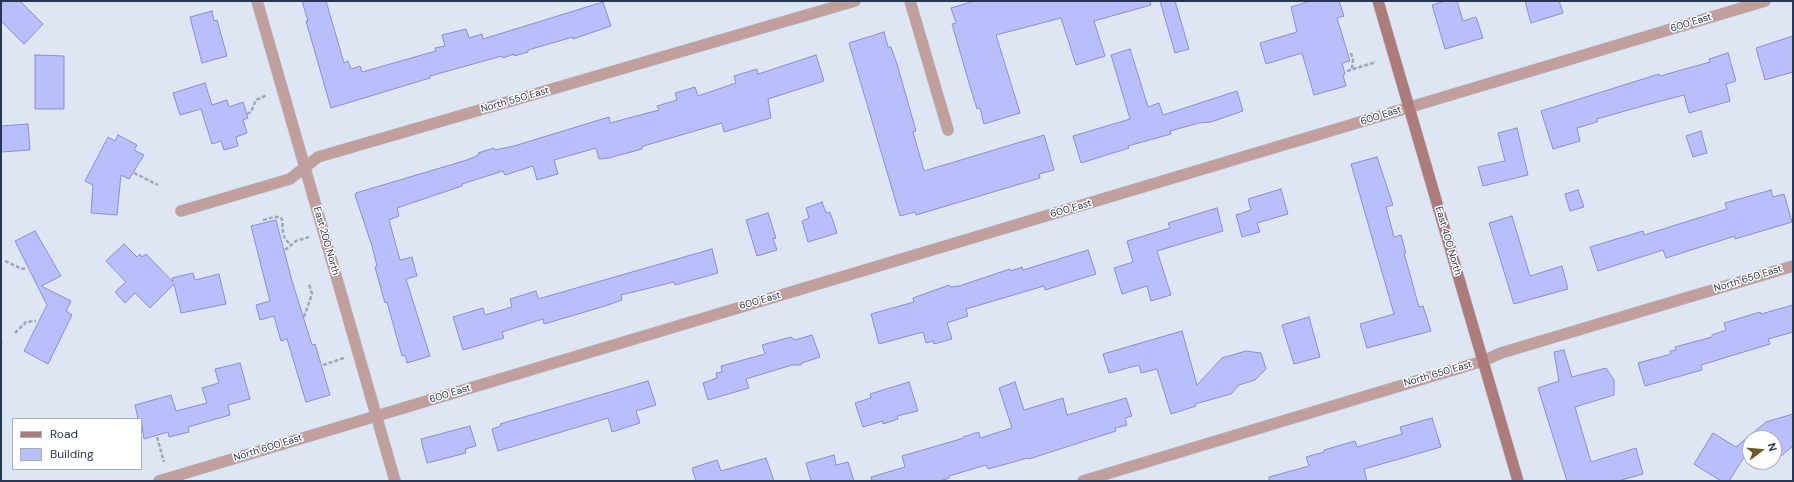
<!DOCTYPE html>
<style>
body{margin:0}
#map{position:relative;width:1794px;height:482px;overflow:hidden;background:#dee6f3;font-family:"DM Sans",sans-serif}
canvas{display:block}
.frame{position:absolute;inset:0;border:2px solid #283751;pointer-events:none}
.legend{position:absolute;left:12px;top:418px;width:130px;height:52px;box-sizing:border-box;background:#fff;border:1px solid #a9afb9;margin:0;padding:5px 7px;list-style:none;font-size:12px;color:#283751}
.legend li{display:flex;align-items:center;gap:8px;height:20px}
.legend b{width:20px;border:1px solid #a9afb9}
.north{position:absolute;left:1742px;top:430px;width:40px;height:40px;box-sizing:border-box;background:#fff;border:1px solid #a9afb9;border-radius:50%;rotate:74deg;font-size:11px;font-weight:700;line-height:16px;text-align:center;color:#283751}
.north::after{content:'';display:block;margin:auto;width:14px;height:18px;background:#6e5526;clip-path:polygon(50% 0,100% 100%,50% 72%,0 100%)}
</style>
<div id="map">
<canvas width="1794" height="482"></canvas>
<div class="frame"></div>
<ul class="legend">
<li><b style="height:5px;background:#ac7c7a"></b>Road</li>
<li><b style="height:11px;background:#b9befd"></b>Building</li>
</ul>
<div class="north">N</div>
</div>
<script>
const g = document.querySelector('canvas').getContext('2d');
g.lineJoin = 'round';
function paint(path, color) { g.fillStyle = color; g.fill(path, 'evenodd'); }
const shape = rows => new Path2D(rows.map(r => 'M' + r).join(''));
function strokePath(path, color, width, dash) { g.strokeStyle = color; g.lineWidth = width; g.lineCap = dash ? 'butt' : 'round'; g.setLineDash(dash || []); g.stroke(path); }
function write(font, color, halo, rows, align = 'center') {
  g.font = font + ' "DM Sans",sans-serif'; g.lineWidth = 3; g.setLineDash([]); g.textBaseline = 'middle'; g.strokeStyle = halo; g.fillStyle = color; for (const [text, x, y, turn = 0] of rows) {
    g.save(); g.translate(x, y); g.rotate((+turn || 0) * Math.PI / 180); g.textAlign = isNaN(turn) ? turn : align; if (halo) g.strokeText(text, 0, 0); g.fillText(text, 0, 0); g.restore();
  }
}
const building = shape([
 [1,1,20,1,43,24,24,44,1,21,1,1],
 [302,1,326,1,344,63,348,61,351,69,360,66,362,72,436,51,435,48,445,46,442,35,466,29,469,38,482,34,483,39,603,2,611,26,573,39,573,37,528,50,528,52,514,56,514,54,503,58,502,56,430,76,430,78,331,108,306,21,308,21,302,1],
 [975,1,1150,1,1151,5,1094,21,1105,56,1076,65,1061,18,996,35,1020,113,984,124,980,108,977,109,969,83,952,24,956,23,951,8,975,1],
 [1160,1,1175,1,1189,49,1175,53,1160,1],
 [1311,1,1339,1,1344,16,1337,18,1350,61,1342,63,1345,74,1343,75,1346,86,1314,95,1302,53,1266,64,1260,43,1297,32,1291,7,1311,1],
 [1445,1,1457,1,1463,21,1476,17,1483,38,1445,49,1432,5,1445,1],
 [1525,1,1559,1,1563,13,1531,23,1525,1],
 [212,11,214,21,217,20,227,56,202,63,190,17,212,11],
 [884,32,888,47,891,47,897,64,916,131,913,132,924,171,1044,135,1054,170,1039,174,1040,178,916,215,915,212,900,216,849,43,884,32],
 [1793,36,1793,72,1765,80,1756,48,1793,36],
 [1130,49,1148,107,1159,103,1163,115,1237,91,1243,111,1211,122,1199,123,1170,131,1171,134,1128,146,1129,148,1081,163,1073,136,1130,119,1111,55,1130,49],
 [1728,53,1736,81,1726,84,1730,101,1689,113,1684,95,1646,105,1597,119,1597,122,1577,128,1580,141,1553,149,1541,111,1659,74,1660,76,1710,62,1709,59,1728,53],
 [35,55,64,56,64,109,35,109,35,55],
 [816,55,824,81,768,99,771,118,724,132,722,123,647,145,642,147,642,149,609,158,599,159,596,148,554,160,558,174,537,180,533,166,505,175,503,171,462,184,462,186,397,208,399,216,389,220,400,260,412,257,417,276,406,279,430,356,407,363,405,355,402,356,387,302,385,303,375,267,377,266,372,246,355,195,356,193,467,160,479,155,478,153,494,148,495,150,514,146,609,117,610,123,659,110,657,106,677,100,675,93,695,87,698,96,736,83,734,76,757,69,758,74,816,55],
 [205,83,212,105,227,100,229,107,243,102,248,118,243,120,247,133,236,137,238,146,224,150,221,141,212,144,201,109,180,115,173,93,205,83],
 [28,124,30,150,1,152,1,126,28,124],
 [1517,128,1528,175,1483,186,1478,167,1505,161,1498,133,1517,128],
 [1701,131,1707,153,1693,157,1686,136,1701,131],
 [118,135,137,145,134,150,144,155,129,179,121,175,117,215,91,213,93,185,85,181,108,137,115,141,118,135],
 [1377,157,1393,205,1386,207,1394,237,1401,235,1406,253,1404,253,1419,307,1423,306,1431,331,1367,348,1360,324,1394,314,1351,164,1377,157],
 [1281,189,1288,214,1257,223,1260,232,1242,237,1236,215,1251,210,1248,199,1281,189],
 [1578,190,1584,207,1570,211,1565,194,1578,190],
 [1771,190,1773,197,1784,194,1792,222,1735,239,1735,236,1666,258,1663,250,1598,271,1590,247,1643,231,1644,235,1727,209,1725,203,1771,190],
 [822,202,826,213,830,212,837,233,808,242,802,221,809,218,806,208,822,202],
 [1217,208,1223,231,1157,251,1171,295,1151,301,1147,286,1122,294,1114,268,1133,262,1127,241,1170,228,1168,223,1217,208],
 [768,213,776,238,773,239,777,250,757,256,746,220,768,213],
 [1512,216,1530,276,1562,266,1568,289,1514,304,1489,223,1512,216],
 [276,220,292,281,312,345,315,344,330,395,306,402,287,339,281,341,274,316,260,320,256,305,270,301,251,226,276,220],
 [35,231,61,276,41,286,71,301,66,311,72,315,48,364,24,351,47,305,15,241,35,231],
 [124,244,137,257,140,254,142,257,146,254,173,282,172,278,193,273,195,280,219,274,226,304,181,313,174,284,150,308,135,293,125,303,115,292,126,282,106,261,124,244],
 [712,249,718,273,675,285,674,282,621,295,622,300,605,306,544,324,543,319,502,332,504,338,463,350,453,317,483,308,485,315,512,307,510,299,536,291,538,299,712,249],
 [1088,250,1096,274,1045,290,1044,286,966,309,968,316,947,323,952,339,934,344,933,341,926,343,923,332,879,344,871,314,914,302,913,298,949,285,950,287,959,286,1010,269,1011,271,1022,267,1023,270,1088,250],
 [1793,305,1793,332,1768,339,1770,344,1701,365,1702,370,1645,386,1638,363,1671,354,1670,351,1676,350,1675,347,1712,337,1712,335,1726,330,1724,323,1760,312,1761,314,1793,305],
 [1309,317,1320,357,1294,364,1282,325,1309,317],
 [1182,331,1197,385,1222,358,1246,351,1261,353,1266,369,1255,380,1239,385,1231,394,1195,404,1196,406,1171,414,1157,369,1141,373,1139,365,1109,373,1103,354,1182,331],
 [812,335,820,357,802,363,801,365,792,365,746,379,749,388,708,400,703,383,717,378,716,373,722,372,721,366,765,354,762,345,791,337,795,340,812,335],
 [1564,350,1572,377,1606,368,1614,380,1614,395,1575,407,1591,462,1636,448,1643,474,1618,481,1567,481,1538,388,1559,381,1554,352,1564,350],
 [240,363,250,399,228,405,230,415,188,427,189,432,169,437,168,432,144,439,141,419,138,419,135,405,171,395,176,411,207,403,202,388,219,383,215,369,240,363],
 [648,381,656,405,636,411,640,423,612,432,608,418,498,451,492,429,501,426,500,424,648,381],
 [909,382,918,411,897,416,898,419,883,424,883,421,863,427,855,403,871,398,870,394,909,382],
 [1015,382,1024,410,1063,398,1067,415,1126,398,1132,416,1125,418,1127,425,1115,428,1116,431,1029,459,1028,458,988,469,986,465,949,476,949,478,940,481,872,481,871,477,905,467,902,456,964,438,963,437,979,432,980,438,1012,428,999,388,1015,382],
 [1793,414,1793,446,1774,462,1774,438,1750,438,1750,451,1749,449,1729,481,1721,481,1694,464,1713,433,1736,447,1766,422,1793,414],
 [1432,418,1441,447,1364,469,1367,481,1269,481,1269,477,1309,466,1306,457,1324,452,1324,450,1355,441,1357,447,1402,434,1400,427,1432,418],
 [470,426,476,446,465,449,466,453,427,463,421,439,470,426],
 [834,455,836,465,848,462,854,481,811,481,806,463,834,455],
 [766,458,774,481,696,481,692,468,717,460,721,471,766,458]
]);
paint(building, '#b9befd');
strokePath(building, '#8a8dd1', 1);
const minor = shape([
 [910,1,948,130],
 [181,211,290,179,318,157,855,1],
 [159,481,1765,1],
 [1083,481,1483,361,1501,353,1793,266]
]);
const tertiary = shape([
 [257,1,395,481]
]);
const secondary = shape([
 [1378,1,1518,481]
]);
strokePath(minor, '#bac3d3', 12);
strokePath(tertiary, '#bac3d3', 12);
strokePath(secondary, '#bac3d3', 12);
strokePath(shape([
 [1351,53,1353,60,1352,69],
 [1347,71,1376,62],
 [247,114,251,112,256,100,267,95],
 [134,173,158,185],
 [263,220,274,217,279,217,282,219,283,232,285,239,291,245],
 [285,250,296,241,309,237],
 [5,261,22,269,26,268],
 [304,317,312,294,309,284],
 [15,333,26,322,36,321],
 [1,343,2,342],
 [323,365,344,358],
 [157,437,164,462]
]), '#9ea8ba', 2.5, [4, 2]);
strokePath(minor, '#c09f9d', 11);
strokePath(tertiary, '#c09f9d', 11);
strokePath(secondary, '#ac7c7a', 11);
write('10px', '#283751', '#fff', [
 ["600 East",1691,23,-17],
 ["North 550 East",515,100,-16],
 ["600 East",1381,116,-18],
 ["600 East",1071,209,-16],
 ["East 200 North",326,241,74],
 ["East 400 North",1448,241,74],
 ["North 650 East",1748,279,-17],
 ["600 East",760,301,-16],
 ["North 650 East",1438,374,-16],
 ["600 East",450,394,-17],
 ["North 600 East",268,448,-17]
]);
</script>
